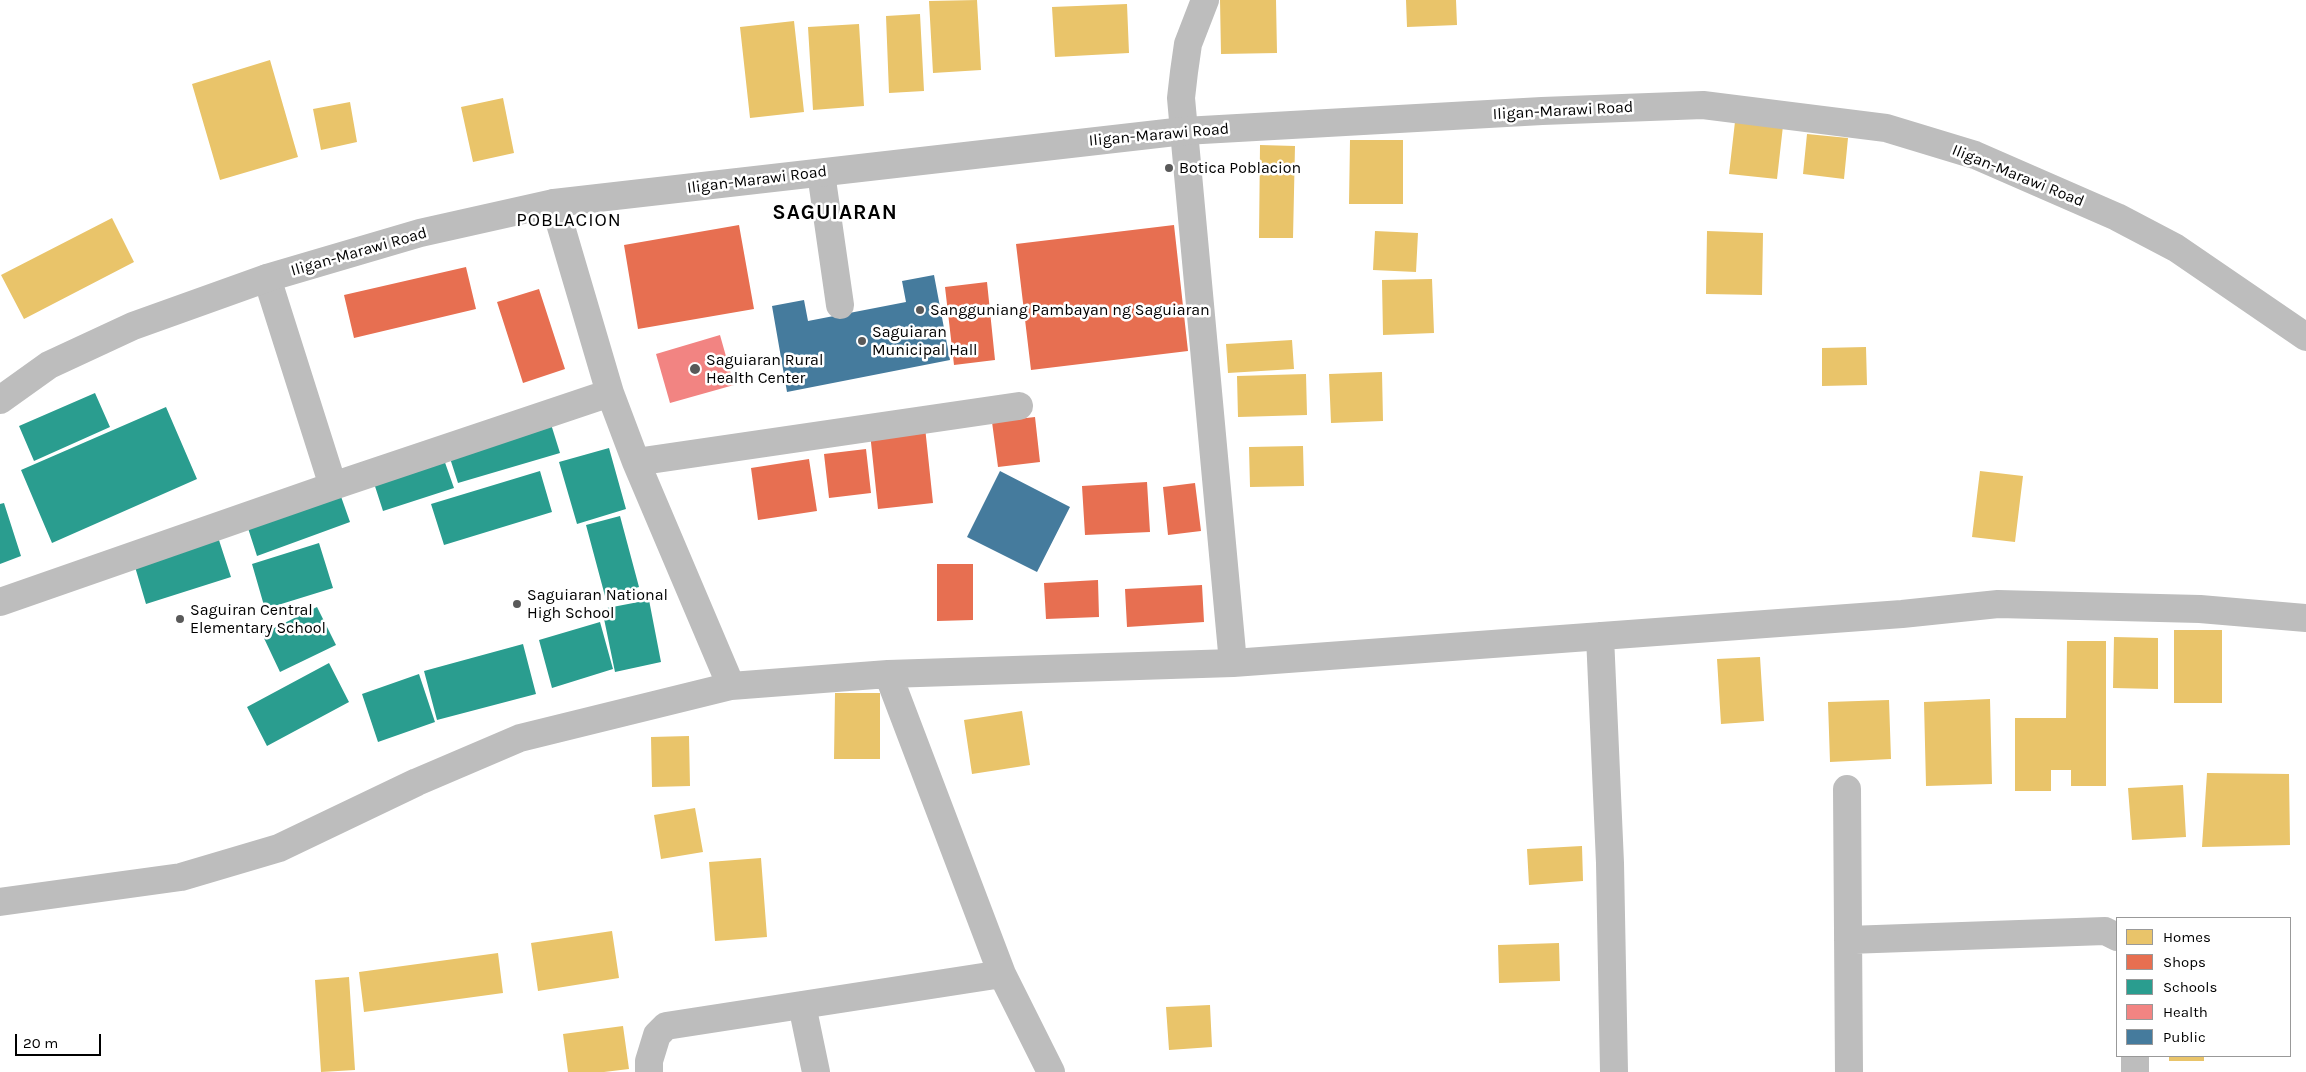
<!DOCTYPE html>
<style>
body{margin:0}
#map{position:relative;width:2306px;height:1072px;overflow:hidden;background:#fff;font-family:Karla,sans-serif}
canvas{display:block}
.legend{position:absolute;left:2116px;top:917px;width:175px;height:140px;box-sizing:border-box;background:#fff;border:1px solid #999;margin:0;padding:6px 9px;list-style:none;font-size:15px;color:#000}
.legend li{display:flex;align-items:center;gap:10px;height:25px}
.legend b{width:25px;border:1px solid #999}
.scale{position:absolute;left:15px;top:1034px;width:86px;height:22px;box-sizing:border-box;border:2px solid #000;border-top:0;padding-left:6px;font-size:15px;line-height:18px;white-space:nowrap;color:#000;-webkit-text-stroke:4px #fff;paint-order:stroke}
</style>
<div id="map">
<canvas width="2306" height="1072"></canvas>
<ul class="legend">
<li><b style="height:14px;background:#e9c46a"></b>Homes</li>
<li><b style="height:14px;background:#e76f51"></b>Shops</li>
<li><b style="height:14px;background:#2a9d8f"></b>Schools</li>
<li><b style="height:14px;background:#f28482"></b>Health</li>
<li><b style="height:14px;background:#457b9d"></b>Public</li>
</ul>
<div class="scale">20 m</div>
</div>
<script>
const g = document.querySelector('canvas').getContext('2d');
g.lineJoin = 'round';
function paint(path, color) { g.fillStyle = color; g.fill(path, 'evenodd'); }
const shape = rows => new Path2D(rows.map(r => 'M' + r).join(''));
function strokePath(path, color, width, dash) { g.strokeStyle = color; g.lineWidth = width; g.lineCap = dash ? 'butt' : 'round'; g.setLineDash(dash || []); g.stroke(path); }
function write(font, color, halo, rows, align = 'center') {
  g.font = font + ' Karla,sans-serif'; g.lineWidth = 5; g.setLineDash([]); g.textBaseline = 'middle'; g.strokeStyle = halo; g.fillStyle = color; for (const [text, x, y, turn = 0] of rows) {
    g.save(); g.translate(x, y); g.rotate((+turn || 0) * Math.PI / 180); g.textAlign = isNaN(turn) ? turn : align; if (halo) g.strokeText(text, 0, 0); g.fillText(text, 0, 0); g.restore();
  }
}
paint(shape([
 [977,0,981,70,933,73,929,1],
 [1220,0,1276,0,1277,53,1221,54],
 [1406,0,1456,0,1457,25,1407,27],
 [1127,4,1129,53,1055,57,1052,7],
 [920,14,924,91,889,93,886,16],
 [794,21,804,112,750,118,740,27],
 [859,24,864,106,813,110,808,27],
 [270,60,298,157,220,180,192,84],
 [503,98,514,153,473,162,461,107],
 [350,102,357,142,321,150,313,109],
 [1736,113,1784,117,1777,179,1729,174],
 [1807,134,1848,138,1844,179,1803,174],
 [1350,140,1403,140,1403,204,1349,204],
 [1260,145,1295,146,1293,238,1259,238],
 [112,218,134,262,24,319,1,275],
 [1375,231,1418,233,1416,272,1373,270],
 [1707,231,1763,233,1762,295,1706,294],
 [1432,279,1434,333,1383,335,1382,280],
 [1292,340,1294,369,1228,373,1226,344],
 [1866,347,1867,385,1822,386,1822,348],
 [1382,372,1383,421,1331,423,1329,374],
 [1306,374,1307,415,1238,417,1237,376],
 [1303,446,1304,486,1250,487,1249,447],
 [1980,471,2023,476,2015,542,1972,537],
 [2174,630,2222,630,2222,703,2174,703],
 [2114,637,2158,638,2158,689,2113,688],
 [2067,641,2106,641,2106,786,2071,786,2071,770,2051,770,2051,791,2015,791,2015,718,2066,718],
 [1760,657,1764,721,1721,724,1717,659],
 [835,693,880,693,880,759,834,759],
 [1990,699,1992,784,1926,786,1924,702],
 [1889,700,1891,759,1830,762,1828,702],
 [1022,711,1030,765,972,774,964,720],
 [689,736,690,786,652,787,651,737],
 [2207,773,2289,774,2290,845,2202,847],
 [2183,785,2186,837,2132,840,2128,788],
 [695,808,703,852,661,859,654,815],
 [1582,846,1583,881,1529,885,1527,849],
 [761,858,767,937,715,941,709,862],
 [612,931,619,978,538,991,531,943],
 [1559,943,1560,981,1499,983,1498,945],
 [498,953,503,993,364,1012,359,972],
 [349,977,355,1070,321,1072,315,980],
 [1210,1005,1212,1047,1169,1050,1166,1007],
 [623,1026,629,1069,604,1072,568,1072,563,1034],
 [2169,1056,2204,1056,2204,1061,2169,1061]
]), '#e9c46a');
paint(shape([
 [739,225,754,309,638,329,624,245],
 [1174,225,1188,351,1031,370,1016,244],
 [466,267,476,309,354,338,344,295],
 [987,282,995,360,954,365,945,287],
 [539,289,565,369,523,383,497,302],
 [1035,417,1040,462,998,467,992,422],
 [925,427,933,503,878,509,870,433],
 [866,449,871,493,829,498,824,454],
 [809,459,817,511,758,520,751,468],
 [1147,482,1150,532,1085,535,1082,486],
 [1195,483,1201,531,1168,535,1163,487],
 [937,564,973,564,973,620,937,621],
 [1098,580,1099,617,1046,619,1044,583],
 [1202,585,1204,622,1127,627,1125,589]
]), '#e76f51');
paint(shape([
 [95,393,110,427,34,461,19,426],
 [166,407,197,479,52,543,21,470],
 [550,421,560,453,458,483,448,452],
 [609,448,626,509,577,524,559,462],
 [442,454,454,488,383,511,372,477],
 [540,471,552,512,444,545,431,504],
 [338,488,350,522,257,556,246,522],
 [4,503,21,556,0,564,0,504],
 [620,516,639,587,605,596,586,525],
 [217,534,231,577,146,604,133,560],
 [319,543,333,588,265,609,252,564],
 [649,600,661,662,615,672,602,609],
 [317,607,336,645,280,672,262,634],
 [600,622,613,669,552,688,539,640],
 [523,644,536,694,437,720,424,671],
 [329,663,349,702,267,746,247,707],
 [419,674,435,722,378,742,362,694]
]), '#2a9d8f');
paint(shape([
 [720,335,734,385,670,403,656,354]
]), '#f28482');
paint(shape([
 [934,275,950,360,787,392,772,306,804,300,808,321,906,302,902,281],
 [1000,471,1070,507,1037,572,967,537]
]), '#457b9d');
strokePath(shape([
 [1184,131,1233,663],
 [821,173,840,305],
 [554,203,610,393,636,462,731,686],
 [267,278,333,486],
 [636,462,1019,406],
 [0,602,333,486,610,393],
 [1600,636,1610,863,1614,1072],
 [888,674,1002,974,1051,1072],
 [1847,789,1849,1072],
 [0,902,181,877,279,848,417,782,520,738,731,686,888,674,1233,663,1902,614,1998,604,2200,609,2306,618],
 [1848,940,2105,931,2117,937],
 [802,1005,816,1072],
 [2135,1056,2135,1072],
 [649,1072,649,1061,657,1035,666,1026,1002,974]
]), '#bdbdbd', 28);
strokePath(shape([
 [1184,131,1181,98,1184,72,1188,44,1205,0]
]), '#bdbdbd', 28);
strokePath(shape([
 [0,400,49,365,133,326,267,278,420,233,554,203,1184,131,1542,111,1703,105,1886,128,1975,155,2117,217,2176,248,2306,337]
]), '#bdbdbd', 28);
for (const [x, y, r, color] of [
 [1169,168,5,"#595959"],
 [920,310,5,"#595959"],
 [862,341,5,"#595959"],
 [695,369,6,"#595959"],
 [517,604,5,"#595959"],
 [180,619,5,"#595959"]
]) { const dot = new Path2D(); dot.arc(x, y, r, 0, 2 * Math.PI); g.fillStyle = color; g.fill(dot); strokePath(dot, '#fff', 2); }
write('16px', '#000', '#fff', [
 ["Iligan-Marawi Road",1563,111,-3],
 ["Iligan-Marawi Road",1159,135,-5],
 ["Iligan-Marawi Road",2018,176,22],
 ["Iligan-Marawi Road",757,180,-7],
 ["Iligan-Marawi Road",359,252,-16]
]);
write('16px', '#000', '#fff', [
 ["Botica Poblacion",1179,168],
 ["Sangguniang Pambayan ng Saguiaran",930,310],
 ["Saguiaran",872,332],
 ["Municipal Hall",872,350],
 ["Saguiaran Rural",706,360],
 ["Health Center",706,378],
 ["Saguiaran National",527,595],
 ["High School",527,613],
 ["Saguiran Central",190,610],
 ["Elementary School",190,628]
], 'left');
g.letterSpacing = '1px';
write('19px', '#000', '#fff', [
 ["POBLACION",569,221]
]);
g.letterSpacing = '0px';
g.letterSpacing = '1px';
write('bold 21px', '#000', '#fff', [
 ["SAGUIARAN",835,213]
]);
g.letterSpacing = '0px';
</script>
